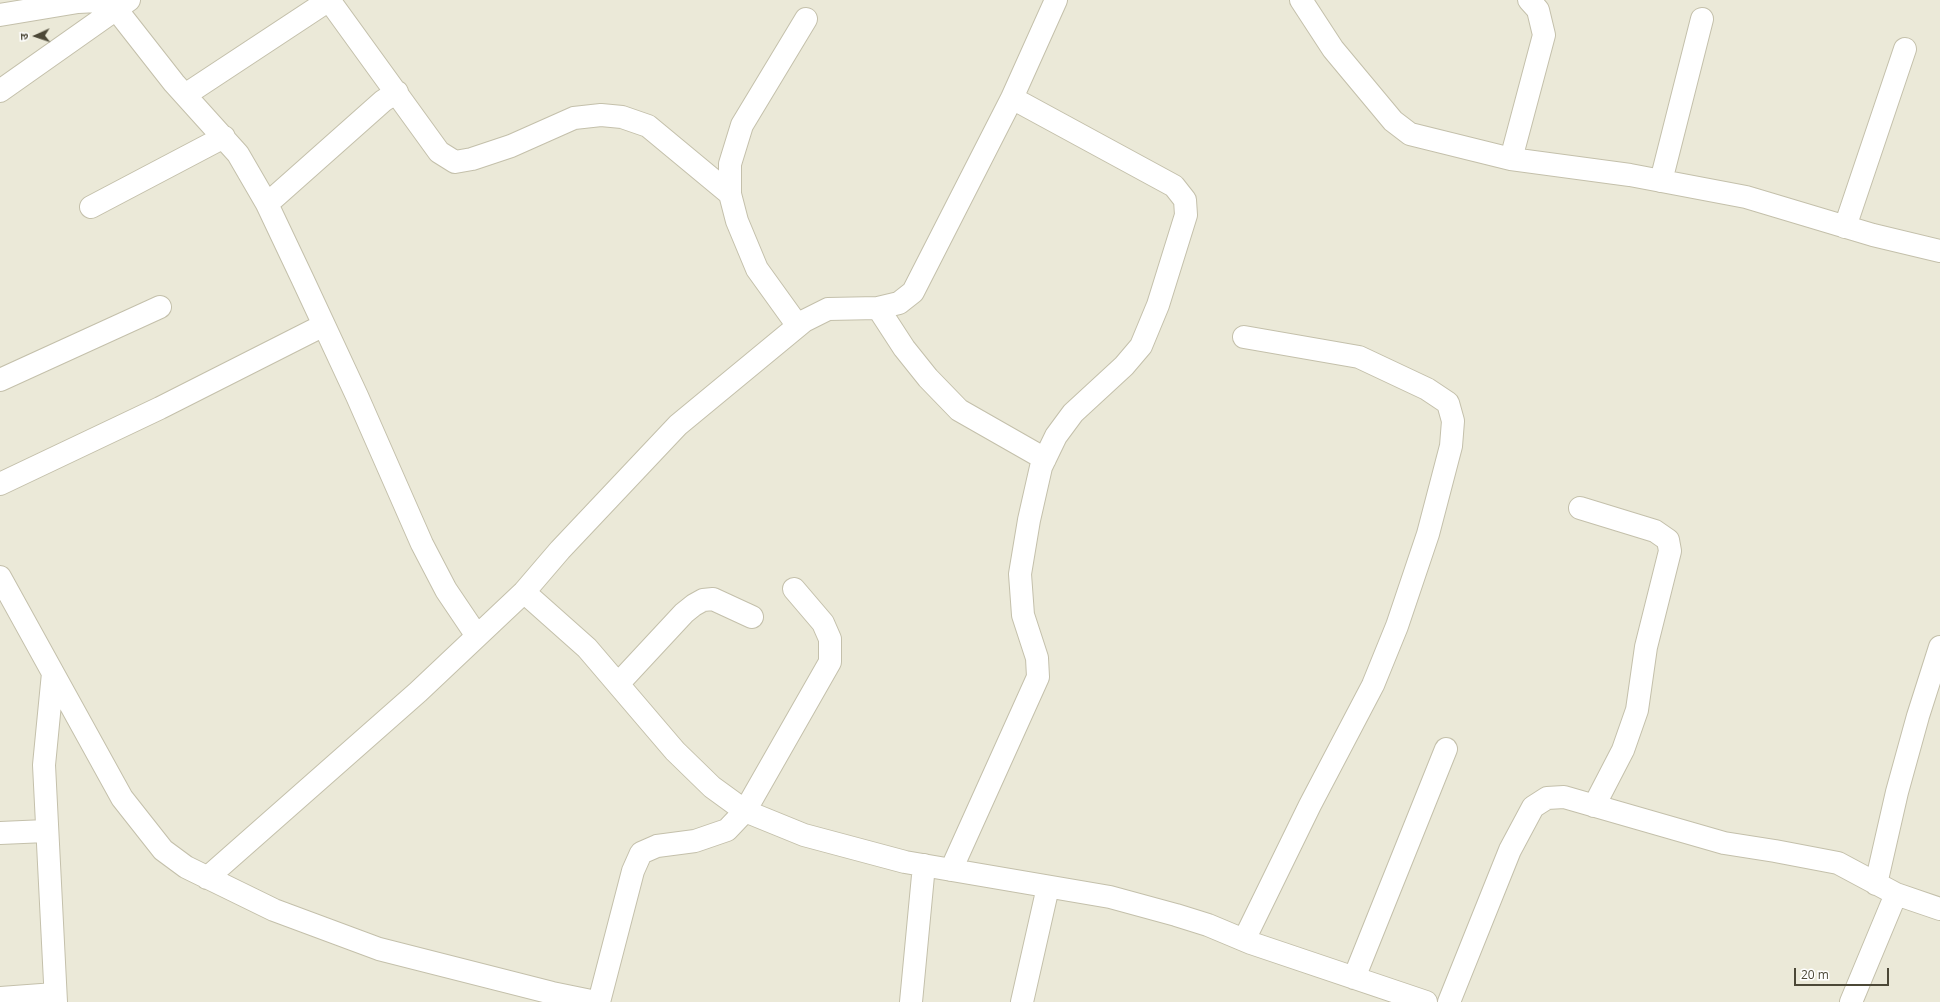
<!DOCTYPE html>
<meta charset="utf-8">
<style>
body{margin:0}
#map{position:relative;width:1940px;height:1002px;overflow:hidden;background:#f7f5ea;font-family:"Open Sans","Noto Sans Devanagari",sans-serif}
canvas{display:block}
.north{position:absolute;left:16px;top:16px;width:40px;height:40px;-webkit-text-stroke:3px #fff;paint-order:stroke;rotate:267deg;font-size:11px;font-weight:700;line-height:16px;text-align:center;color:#4c4837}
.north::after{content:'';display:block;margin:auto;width:14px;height:18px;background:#4c4837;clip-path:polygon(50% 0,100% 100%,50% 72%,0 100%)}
.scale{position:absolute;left:1794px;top:968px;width:95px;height:18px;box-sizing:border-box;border:2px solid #4c4837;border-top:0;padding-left:5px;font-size:12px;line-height:14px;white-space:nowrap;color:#4c4837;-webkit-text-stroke:3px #fff;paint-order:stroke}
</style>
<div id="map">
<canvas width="1940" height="1002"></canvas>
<div class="north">उ</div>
<div class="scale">20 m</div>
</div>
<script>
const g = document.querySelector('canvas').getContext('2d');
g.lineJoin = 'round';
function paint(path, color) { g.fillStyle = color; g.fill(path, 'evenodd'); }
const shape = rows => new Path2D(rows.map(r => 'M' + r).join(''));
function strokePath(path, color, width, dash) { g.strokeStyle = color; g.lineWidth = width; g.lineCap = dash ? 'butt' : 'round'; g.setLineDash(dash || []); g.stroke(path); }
paint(shape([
 [0,0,1940,0,1940,1002,0,1002]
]), '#ebe9d8');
const street = shape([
 [329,0,439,152,455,162,472,159,511,146,574,118,601,115,622,117,648,126,730,194],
 [1301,0,1333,49,1393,121,1410,134,1511,159,1630,175,1746,197,1873,235,1940,251],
 [0,15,78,2,98,1,116,9,174,83,238,154,267,204,303,280,357,396,422,544,446,590,477,636],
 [0,91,129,0],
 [185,95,329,0],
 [1511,159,1544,35,1538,10,1529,0],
 [1661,181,1702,19],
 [267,204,383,101,397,92],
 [91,207,224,137],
 [1845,227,1905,49],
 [878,308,904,348,928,378,959,410,1045,459],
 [798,326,757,269,737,221,730,194,730,164,742,125,806,19],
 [1244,337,1359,357,1427,389,1448,403,1453,421,1451,446,1428,534,1397,626,1373,685,1310,805,1244,940],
 [0,380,160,307],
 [0,484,160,408,324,325],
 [1580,508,1655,531,1668,540,1670,551,1646,647,1637,710,1623,750,1594,806],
 [0,577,122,798,163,850,186,867,274,910,379,949,552,993,596,1002],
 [524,592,587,648,675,751,712,787,745,811,804,835,905,862,1110,897,1176,915,1208,925,1251,943,1426,1002],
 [53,673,44,765,56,1002],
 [618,684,684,613,694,605,703,600,713,599,752,617],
 [0,833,46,831],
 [951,870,1038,677,1037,658,1023,615,1020,574,1029,520,1041,467,1056,436,1073,413,1124,366,1141,346,1158,305,1186,215,1185,200,1174,186,1012,98],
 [207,878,418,692,524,592,560,550,678,425,804,321,828,309,878,308,899,303,913,292,1012,98,1056,0],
 [1876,884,1897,792,1918,716,1940,647],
 [1354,978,1446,749],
 [0,998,55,994],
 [599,1002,633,871,641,853,657,846,695,841,727,830,745,811,830,662,830,639,823,623,794,589],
 [911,1002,924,865],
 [1022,1002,1048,887],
 [1449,1002,1510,850,1533,807,1547,798,1564,797,1724,843,1775,851,1838,863,1896,894,1940,909],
 [1851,1002,1896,894]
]);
strokePath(street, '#c4c0ab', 24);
strokePath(street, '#fff', 22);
</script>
